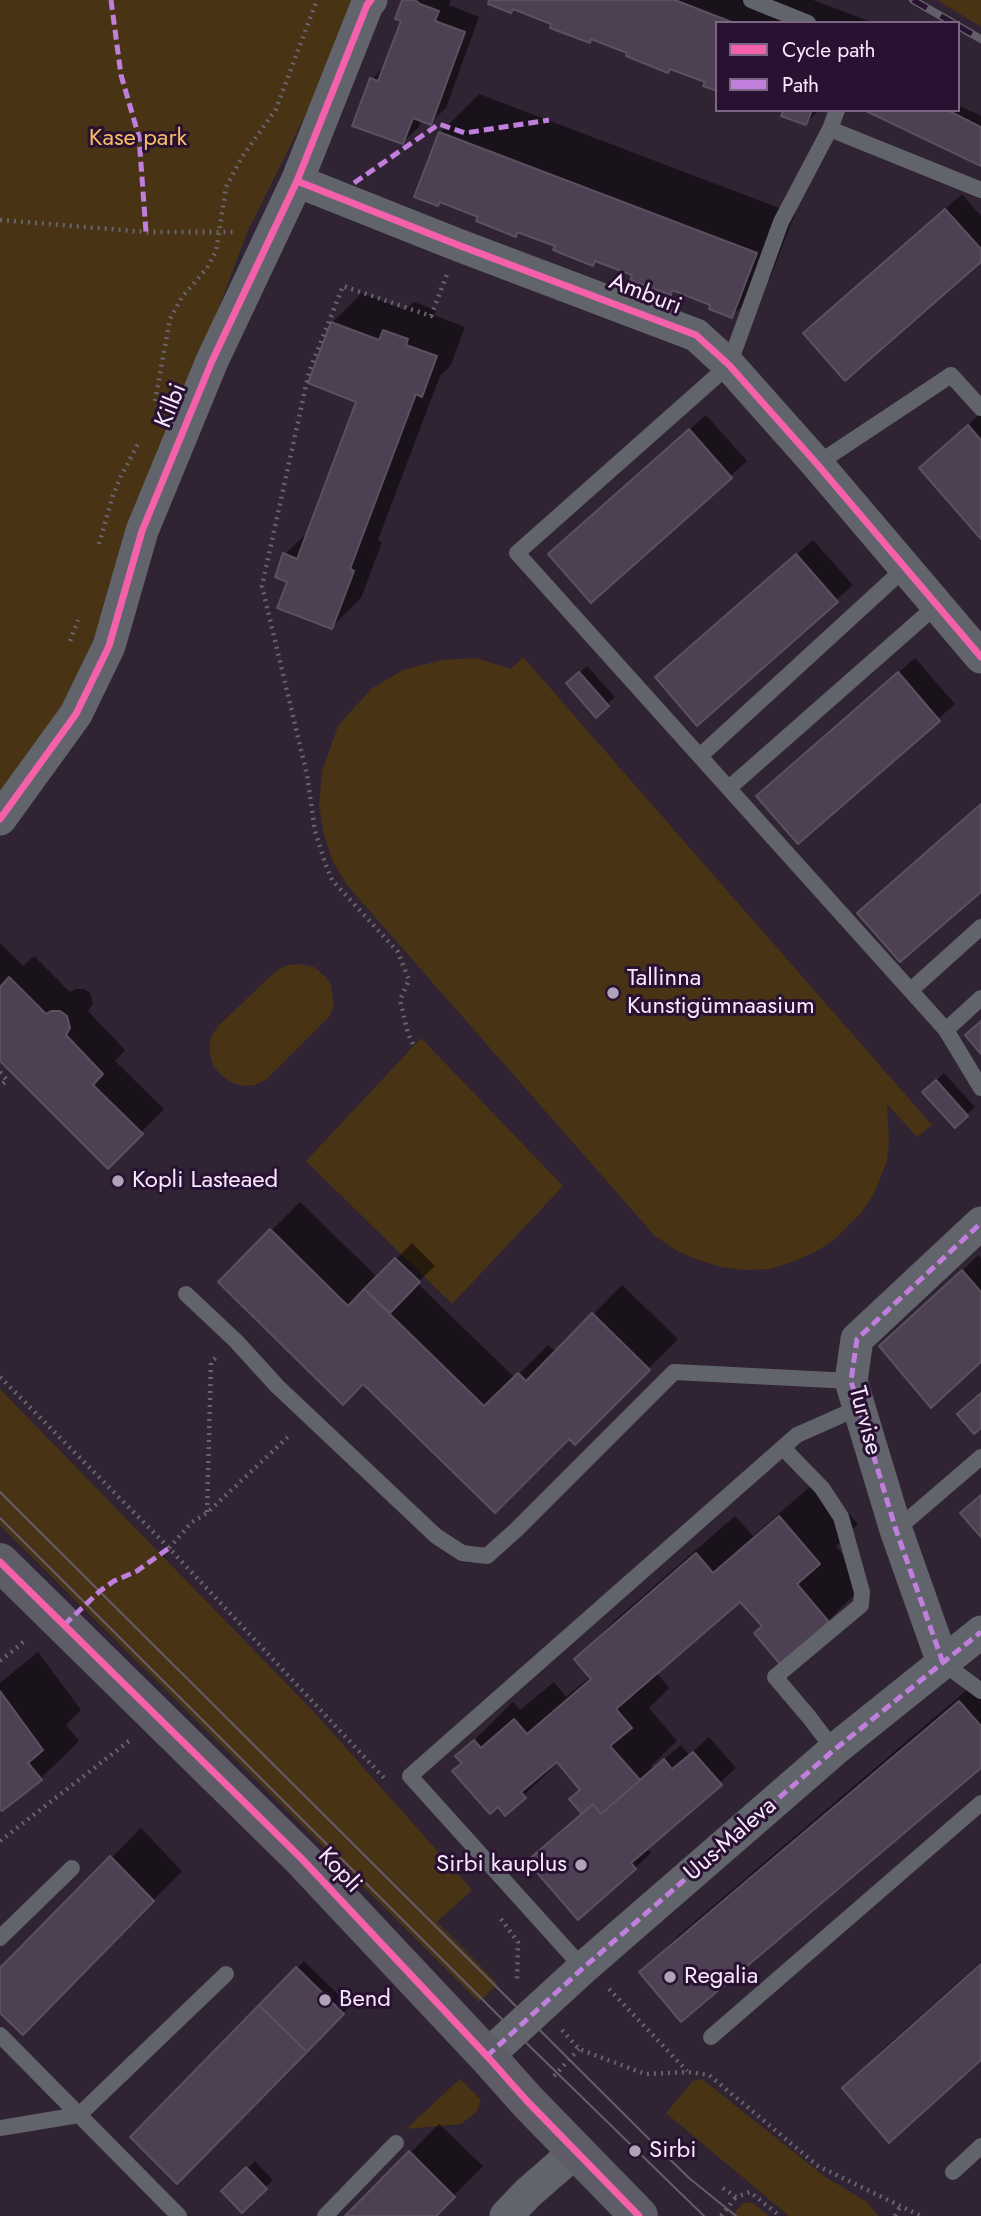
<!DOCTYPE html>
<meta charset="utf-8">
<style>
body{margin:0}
#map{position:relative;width:981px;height:2216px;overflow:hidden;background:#302334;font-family:Jost,sans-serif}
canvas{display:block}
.legend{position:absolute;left:715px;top:21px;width:245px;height:91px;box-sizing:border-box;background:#291132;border:2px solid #7b6784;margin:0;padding:9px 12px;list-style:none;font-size:21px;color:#f7e8fe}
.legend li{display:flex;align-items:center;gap:14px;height:35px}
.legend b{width:35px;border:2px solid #7b6784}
</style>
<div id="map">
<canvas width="981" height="2216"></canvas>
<ul class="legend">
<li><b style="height:9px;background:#f560ab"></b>Cycle path</li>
<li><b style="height:9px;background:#c07fdc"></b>Path</li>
</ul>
</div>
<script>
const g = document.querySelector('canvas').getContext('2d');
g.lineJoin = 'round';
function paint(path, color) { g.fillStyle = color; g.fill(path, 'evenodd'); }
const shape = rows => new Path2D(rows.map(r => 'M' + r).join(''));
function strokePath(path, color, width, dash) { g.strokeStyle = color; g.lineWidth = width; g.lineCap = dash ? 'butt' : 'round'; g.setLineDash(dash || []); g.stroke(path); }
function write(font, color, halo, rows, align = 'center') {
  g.font = font + ' Jost,sans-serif'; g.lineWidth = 6; g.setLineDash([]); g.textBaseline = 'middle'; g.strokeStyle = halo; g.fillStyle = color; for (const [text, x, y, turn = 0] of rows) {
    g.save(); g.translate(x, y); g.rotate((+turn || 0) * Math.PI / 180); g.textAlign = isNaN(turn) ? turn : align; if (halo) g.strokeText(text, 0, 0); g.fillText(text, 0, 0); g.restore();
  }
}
paint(shape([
 [0,0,362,0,247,233,75,688,0,793],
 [937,0,981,0,981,27,965,17],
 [523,657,932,1125,917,1137,887,1104,889,1142,887,1161,874,1194,862,1212,835,1239,817,1251,793,1262,770,1269,745,1270,721,1267,696,1259,677,1251,654,1235,347,885,333,862,324,835,319,805,322,771,338,726,371,689,403,670,442,660,476,658,511,669],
 [300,964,314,967,325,976,331,985,334,1006,329,1017,267,1079,255,1085,243,1086,230,1082,220,1074,213,1066,210,1054,210,1040,217,1027,277,970,288,965],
 [421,1038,563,1186,452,1304,306,1161],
 [0,1389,314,1712,472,1890,437,1922,498,1984,479,2002,0,1525],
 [460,2079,481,2100,476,2113,461,2124,406,2129],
 [702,2079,824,2176,867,2202,878,2216,789,2216,666,2113,693,2081],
 [743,2203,753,2203,769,2216,732,2216]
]), '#483314');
paint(shape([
 [404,0,451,0,449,5,479,17,446,108,430,123,421,120,419,127,403,142,372,79,387,64,403,20],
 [491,0,813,0,869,21,717,23,707,81],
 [479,94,795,214,770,278,732,316,713,304,674,289,670,293,634,274,597,260,593,263,557,245,519,231,515,235,480,216,441,201,438,204,440,133],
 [958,105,981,116,981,164,868,110,958,110],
 [782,110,819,110,806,123],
 [962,194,981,216,981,259,821,318],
 [362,293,405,310,414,302,436,310,434,315,465,327,451,365,440,376,378,540,382,542,361,598,332,627,289,581,285,554,310,530,359,401,332,323],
 [981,413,981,537,921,468],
 [706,415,747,461,591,600,566,538],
 [813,540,853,585,697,723,673,662],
 [915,658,955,704,798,842,758,796],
 [587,666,615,697,597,715,576,676],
 [0,943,23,966,34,956,70,992,76,989,84,989,90,993,93,1003,88,1011,125,1050,115,1061,164,1109,108,1166,0,1059],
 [944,1073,975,1107,955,1126,924,1092],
 [300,1202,378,1278,412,1243,435,1266,417,1283,515,1378,548,1345,556,1352,622,1285,678,1339,575,1443,569,1436,363,1382,220,1282],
 [979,1255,981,1258,981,1360,897,1331],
 [819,1479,858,1524,836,1546,867,1582,828,1621,780,1662,764,1626,740,1599,656,1672,669,1688,649,1708,677,1741,651,1766,653,1768,681,1745,689,1755,709,1737,736,1768,646,1847,651,1853,635,1868,583,1813,582,1789,559,1762,505,1813,458,1756,513,1702,520,1710,554,1682,566,1697,591,1676,576,1659,614,1621,735,1516,753,1536],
 [38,1652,81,1710,66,1725,79,1741,40,1779,0,1806,0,1683],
 [981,1678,981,1766,641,1972,680,1934],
 [141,1828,182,1871,23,2032,0,2011,0,1970],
 [304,1961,350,2006,307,2049,261,2005],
 [981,1962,981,2058,844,2088,883,2049],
 [439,2124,483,2166,434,2216,348,2216],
 [255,2161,273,2180,242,2210,224,2191]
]), '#0007');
const building = shape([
 [402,0,415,0,420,4,439,11,435,21,465,32,431,125,413,118,403,144,352,126,370,78,378,81,401,21,395,19,402,0],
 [489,0,675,0,734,23,717,23,717,91,703,86,705,82,670,69,668,73,626,56,627,53,591,39,590,43,550,28,551,24,513,9,511,13,488,4,489,0],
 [778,110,812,110,806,125,781,116,783,112,778,110],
 [864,110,947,110,981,127,981,166,864,110],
 [439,132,757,253,732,318,709,309,710,305,672,290,671,295,630,280,632,275,595,261,593,266,553,250,555,246,517,232,516,237,476,221,478,217,440,202,438,206,414,197,439,132],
 [945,209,981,249,981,262,845,381,803,333,945,209],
 [331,322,379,340,383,330,408,339,406,345,437,356,422,397,416,394,350,569,354,571,332,629,277,608,287,582,275,577,283,553,297,559,356,402,308,383,331,322],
 [968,425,981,440,981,539,919,468,968,425],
 [689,429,732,478,591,603,548,554,689,429],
 [796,554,838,602,697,726,655,677,796,554],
 [579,672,609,706,596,718,566,683,579,672],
 [898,672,940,721,798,844,756,796,898,672],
 [981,804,981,892,900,962,857,913,981,804],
 [9,977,46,1014,51,1011,60,1011,67,1016,70,1028,66,1035,103,1074,93,1085,143,1134,108,1169,0,1061,0,987,9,977],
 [981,1021,981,1054,965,1035,981,1021],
 [936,1080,968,1116,955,1128,922,1092,936,1080],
 [270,1229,348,1306,364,1289,484,1406,518,1373,526,1381,592,1313,650,1370,575,1445,569,1439,495,1513,363,1384,343,1405,218,1282,270,1229],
 [395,1258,420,1282,390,1313,364,1289,395,1258],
 [962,1270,981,1292,981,1362,931,1408,879,1346,962,1270],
 [981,1393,981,1428,974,1434,957,1414,981,1393],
 [981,1495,981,1537,960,1513,981,1495],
 [779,1516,820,1564,797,1584,829,1622,780,1664,754,1633,762,1626,740,1602,616,1709,632,1728,610,1746,640,1780,601,1814,593,1804,582,1814,569,1799,580,1790,557,1762,521,1792,526,1798,505,1816,498,1807,490,1814,452,1771,462,1763,455,1756,474,1740,481,1748,514,1719,527,1734,591,1679,574,1659,696,1553,713,1573,779,1516],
 [0,1691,43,1750,28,1763,42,1780,2,1811,0,1809,0,1691],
 [959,1701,981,1726,981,1768,681,2022,639,1972,959,1701],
 [693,1752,722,1785,631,1863,636,1869,578,1920,527,1861,593,1804,601,1814,664,1759,672,1769,693,1752],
 [110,1856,154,1901,23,2035,0,2013,0,1968,110,1856],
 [981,1964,981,2060,889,2143,842,2088,981,1964],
 [296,1967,344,2014,307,2052,259,2005,296,1967],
 [259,2005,307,2052,177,2184,130,2137,259,2005],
 [409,2151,455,2197,436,2216,345,2216,409,2151],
 [246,2167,267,2189,242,2213,221,2191,246,2167]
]);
paint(building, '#4d4052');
strokePath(building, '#5a505e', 2);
strokePath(shape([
 [0,220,146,232,237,232],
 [155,401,170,319,182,297,207,268,216,251,226,187,242,157,276,109,317,0],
 [99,544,113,495,121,476,139,442],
 [70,641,78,620],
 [413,1044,408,1034,400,1000,409,980,398,952,332,880,325,863,315,831,307,775,262,586,309,372,343,286,431,316,447,274],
 [0,1072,7,1080,0,1086],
 [0,1377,169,1548,384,1778],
 [207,1512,211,1362,218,1356],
 [169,1548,192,1522,207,1513,291,1434],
 [0,1661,27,1639],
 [0,1841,129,1741],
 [501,1919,518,1942,517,1982],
 [609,1989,687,2071],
 [562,2030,579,2049,645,2074,688,2072,709,2075,818,2166,921,2216],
 [554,2076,579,2049],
 [723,2188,736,2197,750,2192,780,2216],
 [721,2216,736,2197],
 [895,2216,900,2207]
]), '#66646d', 4.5, [2, 5]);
strokePath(shape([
 [751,0,808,23],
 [837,110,830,129,781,222,729,365,517,553,946,1030,981,1088],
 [830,129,981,190],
 [817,464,951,375,981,408],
 [700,756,905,568],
 [729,788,937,605],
 [911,990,981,927],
 [946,1030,981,998],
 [186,1294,236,1341,277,1386,436,1536,462,1553,487,1556,516,1530,674,1372,851,1381],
 [783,1448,822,1488,841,1517,862,1592,861,1605,775,1677,809,1717,834,1750],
 [896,1530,981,1457],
 [943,1663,981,1691],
 [0,1938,72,1868],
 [583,1968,410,1776,797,1435,858,1408],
 [0,2035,179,2216],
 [711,2037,981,1803],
 [0,2128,79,2115,226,1974],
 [953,2172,981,2146],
 [325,2216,396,2143]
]), '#62646c', 16);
strokePath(shape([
 [297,181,458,245,696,335,729,365,817,464,981,657],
 [0,819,76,714,109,646,142,531,212,361,297,181,367,5,371,0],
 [943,1663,896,1530,851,1381,857,1339,981,1223],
 [487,2056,583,1968,834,1750,981,1632],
 [506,2216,528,2193,575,2152]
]), '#62646c', 33);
strokePath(shape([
 [0,1562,301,1858,487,2056,527,2101,639,2216]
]), '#5e5d67', 38);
strokePath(shape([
 [0,1492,647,2137,689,2178,736,2216],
 [0,1518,514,2031,704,2216]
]), '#645e6a', 2);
const rail = shape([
 [913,0,953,23],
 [958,26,981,39]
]);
strokePath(rail, '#645e6a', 8);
strokePath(rail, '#291132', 5, [16]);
strokePath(shape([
 [111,0,121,75,139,137,146,232],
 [354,183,439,124,465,133,549,120],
 [64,1625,100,1591,114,1581,137,1571,169,1548],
 [943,1663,896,1530,851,1381,857,1339,981,1223],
 [487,2056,583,1968,834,1750,981,1632]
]), '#c07fdc', 5, [10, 5]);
strokePath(shape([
 [297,181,458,245,696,335,729,365,817,464,981,657],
 [0,819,76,714,109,646,142,531,212,361,297,181,367,5,371,0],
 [0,1562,301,1858,487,2056,527,2101,639,2216]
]), '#f560ab', 7);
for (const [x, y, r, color] of [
 [613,993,7,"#b1a3b7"],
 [118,1181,7,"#b1a3b7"],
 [581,1865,7,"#b1a3b7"],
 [670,1977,7,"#b1a3b7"],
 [325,2000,7,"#b1a3b7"],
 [635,2151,7,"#b1a3b7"]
]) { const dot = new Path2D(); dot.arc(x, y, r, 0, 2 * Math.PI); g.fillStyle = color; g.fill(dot); strokePath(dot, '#291132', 2.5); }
write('24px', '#f7bd66', '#291132', [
 ["Kase park",138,139]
]);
write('24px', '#f7e8fe', '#291132', [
 ["Amburi",645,295,21],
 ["Kilbi",172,406,-68],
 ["Turvise",864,1421,75],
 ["Uus-Maleva",731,1840,-41],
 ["Kopli",339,1871,47]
]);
write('24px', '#f7e8fe', '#291132', [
 ["Tallinna",627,979],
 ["Kunstigümnaasium",627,1007],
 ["Kopli Lasteaed",132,1181],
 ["Sirbi kauplus",567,1865,"right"],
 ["Regalia",684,1977],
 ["Bend",339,2000],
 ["Sirbi",649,2151]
], 'left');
</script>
